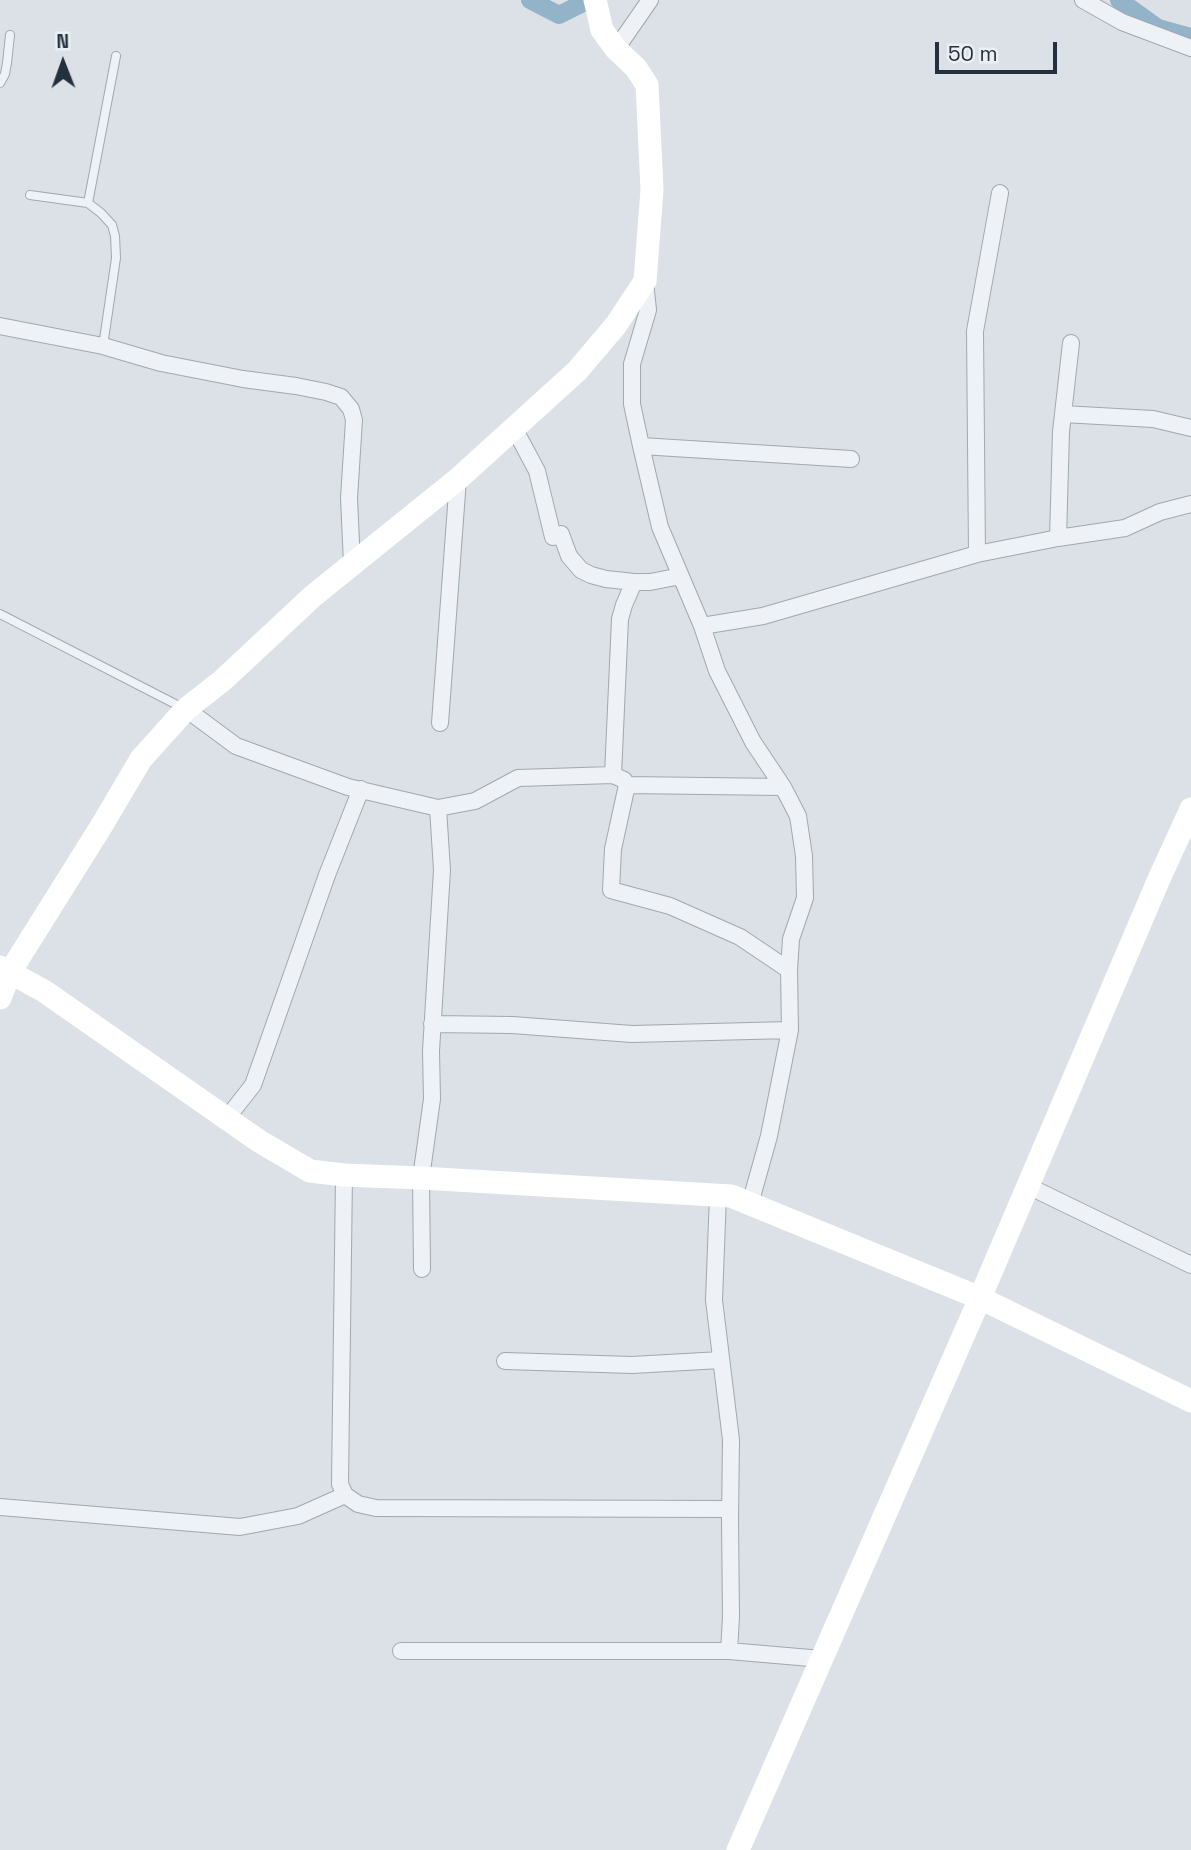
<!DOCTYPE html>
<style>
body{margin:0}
#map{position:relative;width:1191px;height:1850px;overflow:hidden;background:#dbe1e6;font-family:"Space Grotesk",sans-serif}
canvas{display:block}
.north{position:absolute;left:28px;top:28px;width:70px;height:70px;-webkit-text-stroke:5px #eaf0f4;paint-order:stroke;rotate:359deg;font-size:19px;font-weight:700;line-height:28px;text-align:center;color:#24303d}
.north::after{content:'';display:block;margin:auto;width:24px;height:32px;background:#24303d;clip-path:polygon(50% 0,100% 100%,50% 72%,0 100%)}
.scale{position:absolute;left:935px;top:42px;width:122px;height:32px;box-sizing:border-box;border:4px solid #24303d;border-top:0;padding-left:9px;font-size:21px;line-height:24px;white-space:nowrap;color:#24303d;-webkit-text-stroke:5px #eaf0f4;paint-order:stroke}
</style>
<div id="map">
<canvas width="1191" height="1850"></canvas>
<div class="north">N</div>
<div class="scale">50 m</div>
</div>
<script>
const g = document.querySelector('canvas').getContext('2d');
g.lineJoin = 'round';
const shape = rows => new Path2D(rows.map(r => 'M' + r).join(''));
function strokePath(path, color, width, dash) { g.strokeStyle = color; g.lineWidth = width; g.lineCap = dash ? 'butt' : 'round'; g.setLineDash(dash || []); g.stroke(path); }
strokePath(shape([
 [530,0,559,15,589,0],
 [1119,0,1158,28,1191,37]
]), '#93b3c9', 18);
const lane = shape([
 [0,83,5,74,7,63,10,35],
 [30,195,88,203,101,213,112,225,115,236,116,258,103,346],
 [88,203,116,56],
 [0,614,183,708]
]);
const street = shape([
 [1083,0,1122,22,1191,48],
 [616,49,650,0],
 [645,281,648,310,632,364,632,404,641,446,660,527,702,626,717,671,753,742,783,787,798,816,804,856,805,898,791,939,789,970,790,1030,769,1136,750,1204],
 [0,326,103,346,161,363,243,379,296,386,326,392,341,397,351,409,354,420,349,498,352,564],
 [1063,414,1153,419,1191,428],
 [514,428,537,471,553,537],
 [641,446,851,459],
 [561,534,569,556,581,570,591,575,606,579,634,582,650,582,681,576],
 [1058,538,1061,432,1071,343],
 [977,554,975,331,1000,193],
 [702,626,763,616,977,554,1058,538,1125,528,1160,512,1191,504],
 [186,709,236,746,348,787,438,808,475,801,518,778,613,775,624,780,627,785,613,849,611,890,670,906,740,937,789,970],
 [440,723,458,479],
 [613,775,620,619,624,605,634,582],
 [627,785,783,787],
 [432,1024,512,1025,632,1034,790,1030],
 [227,1118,253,1085,327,875,361,789],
 [344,1175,340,1484,345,1495,358,1504,376,1508,730,1509],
 [1028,1186,1191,1265],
 [718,1195,714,1300,731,1440,730,1520,731,1617,729,1651],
 [422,1269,421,1178,432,1099,431,1051,442,870,438,808],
 [505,1361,632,1365,721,1360],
 [0,1507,240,1527,298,1516,345,1495],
 [401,1651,729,1651,822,1659]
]);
strokePath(lane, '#a0a8b0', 10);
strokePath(street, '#a0a8b0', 18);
strokePath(lane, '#eef1f5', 8);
strokePath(street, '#eef1f5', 16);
strokePath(shape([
 [0,967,44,991,259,1141,310,1171,344,1175,421,1178,731,1196,980,1298,1191,1401],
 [0,998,10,972,102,825,141,759,186,709,223,680,313,596,458,479,577,371,616,325,645,281,652,190,647,85,636,68,616,49,602,30,595,0],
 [738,1850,980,1298,1159,879,1191,809]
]), '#fff', 23);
</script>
